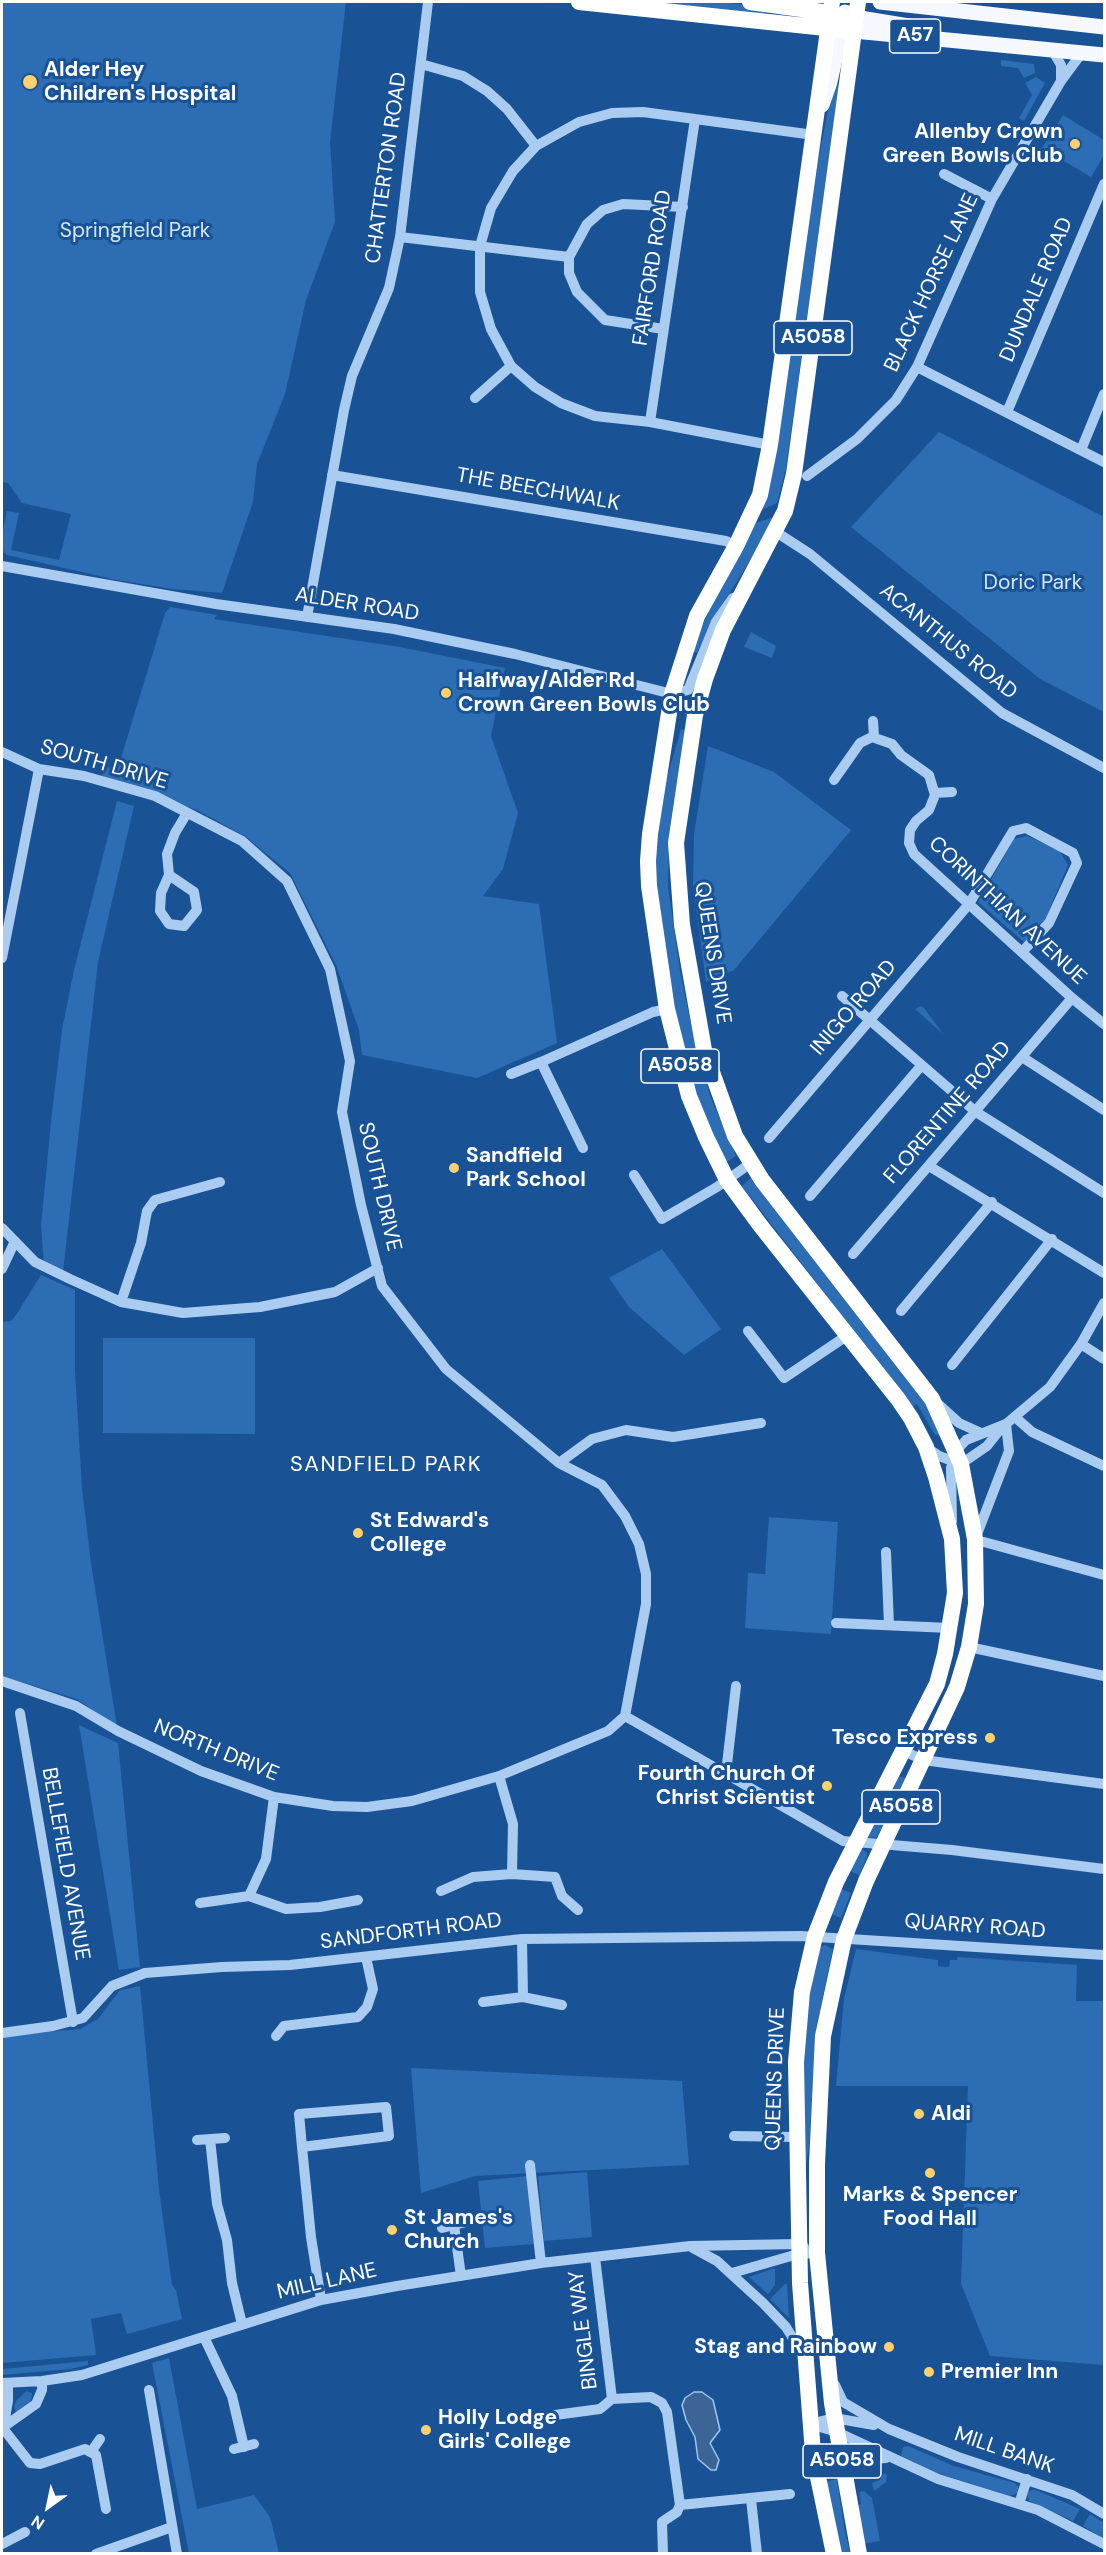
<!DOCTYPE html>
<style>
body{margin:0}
#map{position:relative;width:1106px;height:2555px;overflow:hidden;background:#195396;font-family:"DM Sans",sans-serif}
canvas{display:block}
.frame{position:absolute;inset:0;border:3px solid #fff;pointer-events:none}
.north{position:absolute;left:18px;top:2477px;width:60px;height:60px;-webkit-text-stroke:4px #195396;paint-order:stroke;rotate:213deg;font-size:16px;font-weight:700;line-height:24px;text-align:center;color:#fff}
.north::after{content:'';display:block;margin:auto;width:21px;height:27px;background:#fff;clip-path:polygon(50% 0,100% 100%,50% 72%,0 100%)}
</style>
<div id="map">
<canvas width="1106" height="2555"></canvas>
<div class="frame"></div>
<div class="north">N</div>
</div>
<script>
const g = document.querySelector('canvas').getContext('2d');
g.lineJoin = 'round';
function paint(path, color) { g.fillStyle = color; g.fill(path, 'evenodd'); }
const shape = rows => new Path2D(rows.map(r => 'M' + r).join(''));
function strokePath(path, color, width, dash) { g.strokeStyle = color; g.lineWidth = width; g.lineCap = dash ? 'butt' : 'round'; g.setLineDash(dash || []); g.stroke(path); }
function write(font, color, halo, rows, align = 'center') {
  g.font = font + ' "DM Sans",sans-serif'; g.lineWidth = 6; g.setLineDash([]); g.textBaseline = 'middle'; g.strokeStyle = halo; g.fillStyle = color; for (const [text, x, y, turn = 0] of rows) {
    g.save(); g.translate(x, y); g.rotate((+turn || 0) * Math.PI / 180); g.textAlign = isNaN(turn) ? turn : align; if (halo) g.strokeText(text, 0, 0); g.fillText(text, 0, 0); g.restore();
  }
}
paint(shape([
 [2,2,346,2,330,142,335,222,306,300,285,394,257,464,253,502,222,593,173,589,117,580,7,555,2,550,2,535,7,511,19,513,11,550,59,560,71,514,22,503,8,483,2,482],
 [634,2,721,2,765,7,764,16],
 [1001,60,1034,64,1035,73,1024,78,1018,68,1001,66],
 [1036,77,1045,83,1024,121,1019,118,1032,95,1025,83],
 [833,85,839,86,835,115,786,468,777,503,762,510,809,207],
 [1063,115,1104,140,1104,155,1091,177,1042,148],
 [939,432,1104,517,1104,712,1040,679,851,527],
 [773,517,760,545,711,623,697,653,691,651,714,599,756,523],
 [170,607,217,615,214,619,400,647,505,668,491,736,518,813,503,869,483,896,539,904,557,1043,477,1078,362,1055,359,1030,336,965,290,873,246,837,197,810,101,779,104,767,118,768,165,613],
 [751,632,776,646,772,658,744,647],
 [681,729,686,730,669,834,668,886,680,971,698,1058,711,1098,736,1156,725,1163,698,1103,681,1043,655,886,654,856,662,795],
 [708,746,774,772,851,830,734,970,706,982,693,884,694,834],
 [117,801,134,806,98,962,63,1272,44,1264,41,1226,52,1112,62,1030,74,970],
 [1027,836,1059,850,1068,865,1045,920,1024,942,978,902,1014,839],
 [921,1006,924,1008,943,1034,915,1009],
 [752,1177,929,1408,942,1436,935,1435,917,1404,912,1407,742,1186],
 [662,1249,721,1329,684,1355,629,1307,609,1278],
 [41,1275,75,1290,75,1371,82,1489,91,1563,117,1727,77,1699,2,1676,2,1322,11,1321,16,1315],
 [103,1338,255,1338,255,1434,103,1433],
 [769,1517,838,1522,831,1634,745,1628,748,1573,765,1574],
 [79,1725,118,1743,140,1967,119,1970],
 [899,1776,906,1778,906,1783,877,1837,870,1838,868,1837],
 [862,1849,867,1853,867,1857,859,1875,850,1871],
 [841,1889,851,1893,841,1918,831,1914],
 [825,1945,833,1949,816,2028,809,2148,805,2169,802,2083,810,1992,820,1947],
 [856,1949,938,1960,938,1966,949,1967,950,1960,957,1960,958,1957,1077,1965,1076,2001,1104,2001,1104,2365,990,2356,961,2284,968,2086,836,2086,844,1999],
 [140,1986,159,2189,172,2285,176,2290,182,2319,127,2334,121,2313,91,2319,96,2355,2,2363,2,2036,80,2029,98,2019,120,1990],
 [411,2068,682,2081,689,2165,475,2176,421,2193],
 [587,2172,592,2237,544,2241,538,2176],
 [528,2176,534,2244,485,2248,478,2181],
 [775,2268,775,2285,768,2294,749,2277],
 [785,2284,787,2284,789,2318,770,2299],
 [169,2358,197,2509,254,2495,270,2517,279,2553,189,2553,152,2363],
 [88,2361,88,2365,70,2369,2,2375,2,2369],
 [26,2391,32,2393,31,2401,16,2413,14,2407,16,2401],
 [908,2446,954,2466,1015,2483,1019,2488,1018,2493,1010,2496,931,2471,901,2456,903,2447],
 [884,2473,887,2475,886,2482,874,2491,872,2483,880,2480],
 [837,2479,844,2526,850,2553,841,2553,825,2482],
 [1031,2490,1036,2490,1080,2509,1073,2521,1029,2501,1027,2494],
 [864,2491,872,2498,880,2541,862,2544,855,2506,861,2504,859,2492],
 [1090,2514,1104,2523,1104,2539,1083,2526]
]), '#2c6db4');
const water = shape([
 [694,2392,702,2392,713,2400,720,2430,710,2443,719,2460,716,2470,711,2470,698,2459,695,2437,686,2420,682,2405,685,2398,694,2392]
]);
paint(water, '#3c6596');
strokePath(water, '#9ec8f3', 1.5);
strokePath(shape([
 [1052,50,1061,65,1061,81,1081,54],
 [421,64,463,76,487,91,507,109,536,146],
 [944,174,992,199],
 [400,237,569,257],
 [663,329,605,320,577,292,569,273,569,257,587,224,603,210,623,204,683,207],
 [917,367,1104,462],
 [475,398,511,366],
 [1007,412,1104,184],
 [650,422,695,119],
 [770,445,650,422,595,416,561,403,535,387,511,366,491,329,480,292,480,246,491,208,513,171,536,146,579,122,612,113,643,112,814,135],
 [1081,450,1104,394],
 [332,475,726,541,736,546],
 [807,476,857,439,896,400,917,367,992,199,1061,81],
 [776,532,810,554,1002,713,1104,768],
 [2,566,216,604,394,629,515,654,672,694,695,715],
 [307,617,344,410,352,376,389,288,400,237,428,2],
 [672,694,688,690,716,622,733,598],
 [873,721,874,737],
 [2,752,39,769,84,776,155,796,242,841,287,881,330,969,350,1061,342,1112,361,1205,382,1286,446,1369,559,1463,602,1485,625,1516,639,1544,646,1574,646,1604,625,1716],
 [834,780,860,743,872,737,892,744,901,755,929,775,935,795,929,810,916,821,910,830,909,843,914,854,1072,998,1104,1024],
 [935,793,952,792],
 [169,875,194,892,197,910,184,926,169,924,160,911,161,893,169,875,167,854,175,833,187,813],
 [2,958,39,769],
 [842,996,976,1112,1104,1193],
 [1022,1057,1104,1110],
 [511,1074,541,1062],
 [769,1138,969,904,1013,831,1026,828,1073,853,1077,863,1049,923,1023,951],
 [583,1148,541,1062,653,1012,667,1009],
 [929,1166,1104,1273],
 [634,1175,662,1219,717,1187,751,1163],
 [810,1196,921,1066],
 [2,1228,35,1262,70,1279,121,1302,183,1313,260,1307,335,1292,378,1268],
 [853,1254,1072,998],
 [2,1269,15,1241],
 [121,1302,141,1243,147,1211,155,1200,220,1182],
 [901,1311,992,1202],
 [748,1331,784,1378,848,1335],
 [1081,1344,1104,1359],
 [952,1365,1052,1239],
 [937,1403,959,1423,981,1433],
 [1015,1417,1032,1432,1104,1466],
 [927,1448,939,1456,961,1464,987,1446,1003,1426],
 [559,1463,592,1439,626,1430,673,1437,761,1423],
 [952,1521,951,1468,956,1451,966,1440,1006,1424,1050,1387,1081,1344,1104,1303],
 [976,1537,1009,1451,1006,1424],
 [975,1542,984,1542,1104,1575],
 [886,1552,889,1625],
 [836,1623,950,1628],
 [969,1647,1104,1676],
 [2,1681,76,1706,118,1731,201,1771,274,1797,333,1806,367,1807,412,1801,499,1776,608,1731,625,1716],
 [20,1713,73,2022],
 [625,1716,843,1841,952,1850,1104,1869],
 [904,1751,923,1760,1104,1784],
 [726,1773,736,1686],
 [499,1776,513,1824,512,1874],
 [441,1891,473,1877,512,1874,555,1877,562,1896,578,1910],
 [249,1896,266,1859,274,1797],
 [200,1903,249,1896,286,1909,320,1907,358,1900],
 [522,1939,523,1997],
 [483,2002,523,1997,562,2005],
 [2,2033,53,2026,83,2018,112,1986,145,1973,222,1967,290,1965,522,1939,801,1936,1104,1955],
 [276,2036,284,2026,358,2017,367,2007,373,1989,366,1957],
 [734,2136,796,2137],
 [210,2139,217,2204,227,2240,232,2283,242,2324],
 [197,2140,225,2138],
 [302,2147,389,2136,386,2107,299,2114,302,2147,311,2237,321,2300],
 [530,2165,541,2263],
 [454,2225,461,2276],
 [442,2228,466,2222],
 [693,2248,717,2261,763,2303,786,2327,803,2355],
 [595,2257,612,2399,651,2397,662,2403,667,2412,680,2505,677,2512,662,2522,663,2554],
 [732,2273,798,2254,817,2253],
 [204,2337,232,2396,244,2447],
 [2,2383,42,2381,82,2375,321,2300,397,2286,541,2263,690,2246,798,2244,804,2247],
 [835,2385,843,2402,889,2429,958,2457,1072,2495,1104,2514],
 [149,2390,177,2554],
 [555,2415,600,2409,612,2399],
 [810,2424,837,2432,938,2479,1038,2510,1104,2544],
 [810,2424,834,2418,874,2425],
 [4,2425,8,2401,8,2383],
 [2,2427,30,2463,40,2464,85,2449,96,2455,106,2509],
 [2,2428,36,2404,42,2390,42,2381],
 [234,2449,254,2444],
 [91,2452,100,2439],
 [846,2481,861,2463,869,2459,886,2458],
 [751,2499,757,2554],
 [1019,2504,1027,2479],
 [680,2505,790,2494],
 [2,2544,25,2532],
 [96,2554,172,2527]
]), '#abccf1', 10);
strokePath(shape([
 [880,2,1104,27],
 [845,12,866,19,927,29],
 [854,31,1104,55],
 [822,105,830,82,844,18]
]), '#f5f9ff', 15);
strokePath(shape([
 [579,2,854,31],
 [750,2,830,13,849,20,854,31],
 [832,2,770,445,760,495,736,546,697,616,672,694,650,834,648,861,649,886,667,1009,689,1096,706,1137,727,1180,760,1225,898,1399,911,1418,926,1447,936,1477,952,1539,955,1593,945,1654,937,1684,836,1882,815,1936,802,1992,796,2062,800,2283,813,2453,834,2554],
 [858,2,794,474,785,511,723,630,705,679,695,715,676,843,682,925,704,1050,735,1136,762,1180,932,1399,961,1464,975,1539,976,1604,969,1647,957,1687,866,1881,844,1939,823,2036,817,2164,817,2253,832,2403,859,2554]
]), '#fff', 16);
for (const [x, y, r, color] of [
 [30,82,8,"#ffd06b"],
 [1075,144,6,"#ffd06b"],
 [446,693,6,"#ffd06b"],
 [454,1168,6,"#ffd06b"],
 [358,1533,6,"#ffd06b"],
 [990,1738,6,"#ffd06b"],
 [827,1786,6,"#ffd06b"],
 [919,2114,6,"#ffd06b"],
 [930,2173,6,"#ffd06b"],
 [392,2230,6,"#ffd06b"],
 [889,2347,6,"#ffd06b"],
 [929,2372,6,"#ffd06b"],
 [426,2430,6,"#ffd06b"]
]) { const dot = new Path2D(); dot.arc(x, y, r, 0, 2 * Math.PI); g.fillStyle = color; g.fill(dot); strokePath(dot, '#195396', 2); }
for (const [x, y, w] of [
 [915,36,51],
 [813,338,78],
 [680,1066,78],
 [901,1807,78],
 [842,2461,78]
]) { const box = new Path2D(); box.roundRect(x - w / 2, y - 17, w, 34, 4.5); g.fillStyle = '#195396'; g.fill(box); strokePath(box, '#fff', 1.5); }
write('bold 20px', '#fff', null, [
 ["A57",915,36],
 ["A5058",813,338],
 ["A5058",680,1066],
 ["A5058",901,1807],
 ["A5058",842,2461]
]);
write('bold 21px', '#fff', '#195396', [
 ["Alder Hey",44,70],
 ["Children's Hospital",44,94],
 ["Allenby Crown",1063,132,"right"],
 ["Green Bowls Club",1063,156,"right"],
 ["Halfway/Alder Rd",458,681],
 ["Crown Green Bowls Club",458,705],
 ["Sandfield",466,1156],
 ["Park School",466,1180],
 ["St Edward's",370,1521],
 ["College",370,1545],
 ["Tesco Express",978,1738,"right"],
 ["Fourth Church Of",815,1774,"right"],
 ["Christ Scientist",815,1798,"right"],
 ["Aldi",931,2114],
 ["Marks & Spencer",930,2195,"center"],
 ["Food Hall",930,2219,"center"],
 ["St James's",404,2218],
 ["Church",404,2242],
 ["Stag and Rainbow",877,2347,"right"],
 ["Premier Inn",941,2372],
 ["Holly Lodge",438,2418],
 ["Girls' College",438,2442]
], 'left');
write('21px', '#fff', '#195396', [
 ["CHATTERTON ROAD",387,168,-82],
 ["FAIRFORD ROAD",653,268,-81],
 ["BLACK HORSE LANE",932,283,-65],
 ["DUNDALE ROAD",1037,290,-67],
 ["THE BEECHWALK",538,490,10],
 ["ALDER ROAD",357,605,9],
 ["ACANTHUS ROAD",948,642,39],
 ["SOUTH DRIVE",104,765,16],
 ["CORINTHIAN AVENUE",1007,911,43],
 ["QUEENS DRIVE",712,953,81],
 ["INIGO ROAD",854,1008,-49],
 ["FLORENTINE ROAD",948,1113,-49],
 ["SOUTH DRIVE",379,1187,77],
 ["NORTH DRIVE",216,1751,22],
 ["BELLEFIELD AVENUE",65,1864,80],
 ["QUARRY ROAD",975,1927,4],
 ["SANDFORTH ROAD",411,1932,-7],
 ["QUEENS DRIVE",776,2079,-88],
 ["MILL LANE",327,2282,-13],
 ["BINGLE WAY",584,2330,-97],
 ["MILL BANK",1004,2451,19]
]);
write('21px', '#d2e6fb', '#195396', [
 ["Springfield Park",135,231],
 ["Doric Park",1033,583]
]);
g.letterSpacing = '1.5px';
write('22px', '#fff', '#195396', [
 ["SANDFIELD PARK",386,1465]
]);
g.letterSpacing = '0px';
</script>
